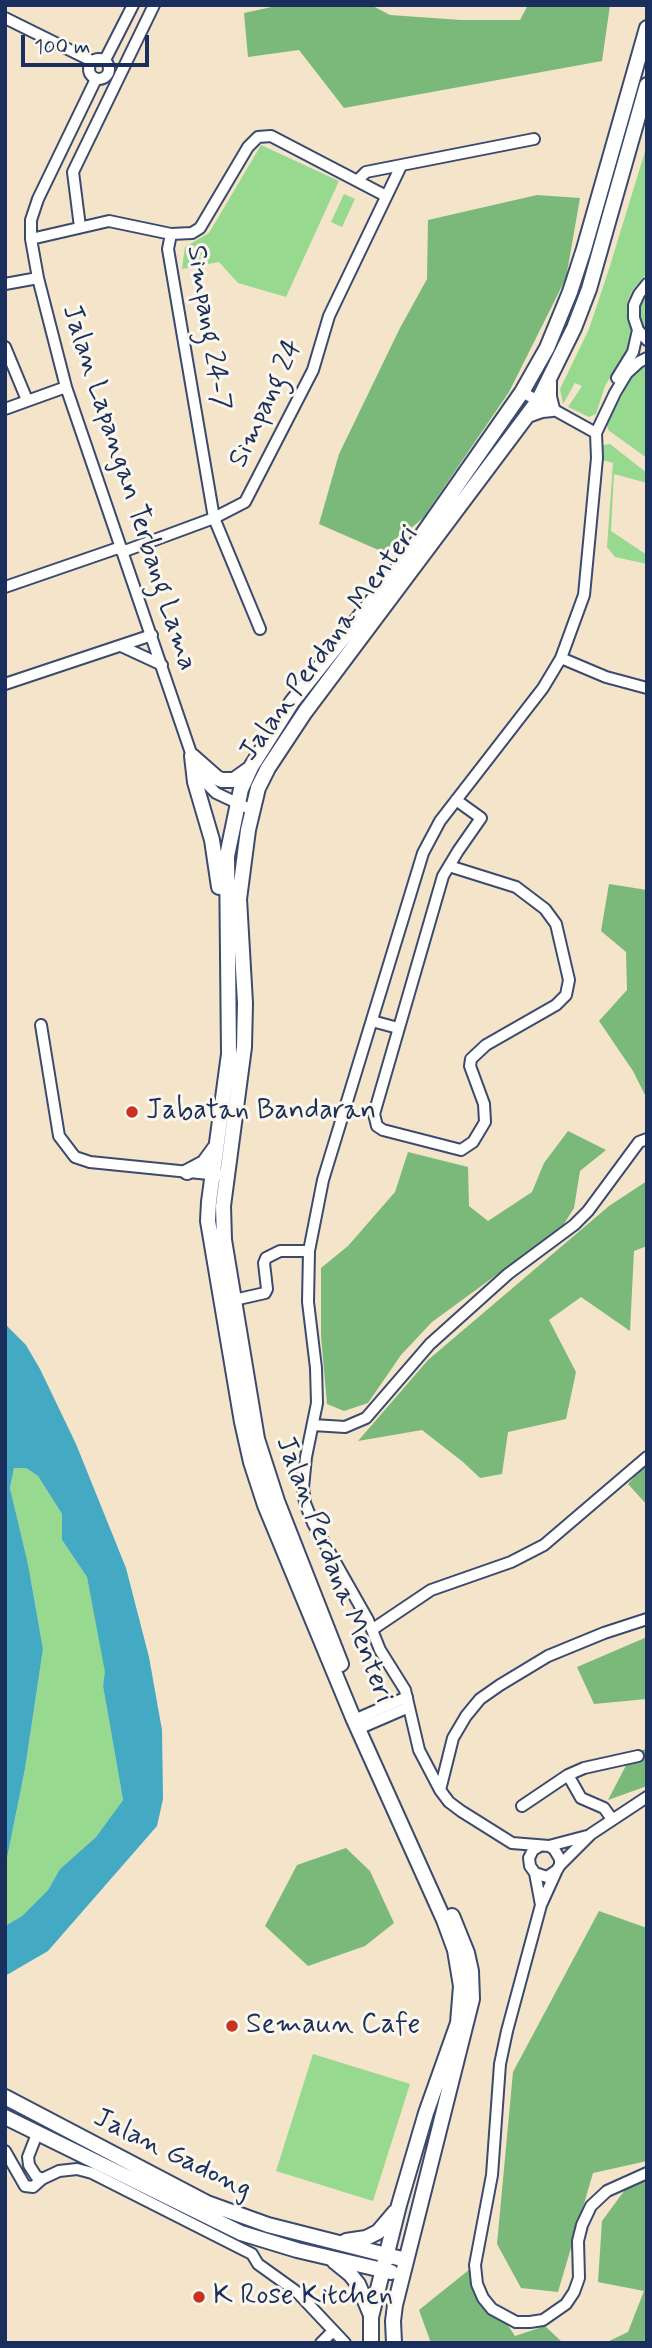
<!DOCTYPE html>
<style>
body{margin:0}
#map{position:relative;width:652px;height:2348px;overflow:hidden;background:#f4e4ca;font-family:Mynerve,sans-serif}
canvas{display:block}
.frame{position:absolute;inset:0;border:7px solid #1b2f5e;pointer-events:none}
.scale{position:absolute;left:21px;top:35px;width:128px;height:32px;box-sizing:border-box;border:4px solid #1b2f5e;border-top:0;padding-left:9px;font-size:21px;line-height:24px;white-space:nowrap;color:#1b2f5e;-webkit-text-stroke:5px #fbf7ec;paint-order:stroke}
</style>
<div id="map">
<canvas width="652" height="2348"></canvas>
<div class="frame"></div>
<div class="scale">100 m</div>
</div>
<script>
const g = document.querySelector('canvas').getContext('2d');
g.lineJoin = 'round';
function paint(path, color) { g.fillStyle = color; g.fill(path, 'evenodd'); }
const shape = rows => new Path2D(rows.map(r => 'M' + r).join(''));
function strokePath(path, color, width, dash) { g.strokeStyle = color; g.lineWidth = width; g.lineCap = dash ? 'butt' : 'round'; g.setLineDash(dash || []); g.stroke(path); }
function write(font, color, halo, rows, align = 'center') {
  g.font = font + ' Mynerve,sans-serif'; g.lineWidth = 6; g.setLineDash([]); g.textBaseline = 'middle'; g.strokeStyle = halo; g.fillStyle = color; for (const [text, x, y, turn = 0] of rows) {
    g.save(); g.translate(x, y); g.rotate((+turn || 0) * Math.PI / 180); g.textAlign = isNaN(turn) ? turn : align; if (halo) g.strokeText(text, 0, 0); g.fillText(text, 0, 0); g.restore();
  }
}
paint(shape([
 [261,145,339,181,286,297,238,283,219,262,182,269,185,247,209,233],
 [647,145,647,273,632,291,627,302,628,320,632,333,631,342,605,386,596,414,589,417,568,407,582,386,575,383,563,404,560,389,589,329,609,269],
 [344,194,355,199,342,227,331,222],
 [647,290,647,332,643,327,639,315,640,301],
 [647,362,647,458,608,430,607,424,633,374],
 [610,444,647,473,647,483,614,474,611,531,647,555,647,564,615,557,607,547,613,463,599,459,603,445],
 [14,1468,26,1468,38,1476,62,1514,62,1540,87,1577,106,1672,103,1686,123,1800,96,1837,60,1869,48,1890,22,1916,5,1926,5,1868,25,1769,43,1649,28,1564,10,1488],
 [313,2054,410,2084,373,2201,276,2171]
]), '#98d990');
paint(shape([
 [281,5,371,5,390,15,461,20,520,20,528,5,610,5,602,61,344,108,299,50,248,57,244,13],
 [537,195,580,198,566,278,509,392,423,518,383,552,319,524,339,454,400,328,427,279,428,220],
 [609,884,647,890,647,1099,633,1071,599,1021,627,990,626,952,601,931],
 [568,1131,606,1150,580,1171,574,1208,562,1227,432,1322,401,1355,368,1403,344,1411,327,1404,321,1336,321,1268,348,1246,395,1192,408,1152,468,1167,469,1206,488,1221,532,1192,544,1163],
 [647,1181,647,1246,634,1251,630,1331,581,1297,549,1320,576,1372,566,1419,508,1432,502,1474,480,1478,463,1462,422,1430,358,1441,428,1360,609,1206],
 [647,1463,647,1505,628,1484],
 [647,1637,647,1699,594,1704,577,1667],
 [647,1749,647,1786,608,1800,633,1752],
 [346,1848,370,1871,394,1923,365,1946,308,1966,265,1926,297,1865],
 [599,1911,647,1928,647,2161,593,2173,558,2292,521,2288,497,2244,513,2072],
 [647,2179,647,2343,605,2343,628,2332,644,2291,598,2282,602,2221,627,2187],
 [470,2269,515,2336,545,2326,563,2343,431,2343,419,2310]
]), '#7ab97a');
paint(shape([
 [5,1324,26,1345,40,1369,76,1444,126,1568,149,1657,162,1730,163,1799,157,1826,48,1951,5,1976,5,1926,22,1916,48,1890,60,1869,96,1837,123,1800,103,1686,105,1672,87,1577,62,1540,62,1514,38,1476,26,1468,14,1468,10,1488,28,1564,43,1649,25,1769,5,1868]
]), '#44aac4');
const minor = shape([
 [5,18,92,61],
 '89 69a10 10 0 1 1 20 0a10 10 0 1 1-20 0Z',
 [105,60,133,5],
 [96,79,38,199,31,220,31,239,38,278,66,387,192,756,204,781,216,793,252,810],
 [357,181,366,172,534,139],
 [80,227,73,172,154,5],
 [171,234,168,249,214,518,260,629],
 [31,239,109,221,171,234,192,233,200,228,248,147,258,137,271,136,386,196],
 [5,284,38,278],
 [647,284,639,294,634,305,634,318,638,330,647,340],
 [5,347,27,400],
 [617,378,633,352,638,330],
 [522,392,596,433],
 [5,409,66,387],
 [122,552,214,518,245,502,313,370,329,316,401,166],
 [5,587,121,547],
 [121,646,162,665],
 [561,658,606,677,647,688],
 [5,684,152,635],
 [449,866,516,887,545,909,556,924,569,980,566,995,556,1005,486,1045,471,1059,470,1066,484,1104,485,1122,473,1142,461,1150,383,1130,377,1126,374,1114,443,876,458,851,481,818,456,800],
 [372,1021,398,1028],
 [41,1025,59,1136,75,1157,90,1162,219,1175],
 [234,1300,265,1293,267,1289,264,1263,266,1258,280,1251,309,1251],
 [313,1425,345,1427,366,1418,430,1344,508,1274,574,1225,588,1211,639,1142,647,1139],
 [373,1629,431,1590,511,1562,544,1545,647,1457],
 [354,1720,407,1697],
 [358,1729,409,1707],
 [568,1775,581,1798,604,1808,612,1819],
 [440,1790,453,1738,466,1716,480,1699,500,1685,548,1656,604,1633,647,1619],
 [522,1806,568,1775,584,1768,638,1756],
 [540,1846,533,1850,529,1858,530,1866,535,1873,547,1877,557,1870,560,1865,560,1859,554,1849,549,1846,512,1843,461,1811,449,1802,440,1790,419,1750,405,1690,380,1650,368,1620,313,1523,305,1503,303,1488,306,1457,317,1403,316,1368,308,1302,309,1251,323,1180,423,853,440,821,543,688,561,658,584,595,597,458,596,433,615,393,627,373,639,362,647,358],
 [549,1846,587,1836],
 [560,1865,591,1834,647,1797],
 [556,1872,541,1905,507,2031,500,2064,492,2175,475,2265,477,2284,483,2298,492,2309,516,2322,530,2322,543,2320,566,2304,574,2292,579,2278,578,2241,582,2225,591,2206,607,2191,647,2173],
 [535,1873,541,1905],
 [37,2134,28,2157,29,2165,36,2176,42,2179,59,2171,77,2169,92,2173,252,2254,258,2264,297,2292,345,2343],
 [5,2151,25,2186,33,2187,42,2179],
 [321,2343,333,2331]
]);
const major = shape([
 [528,415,542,410,552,409,549,397,549,382],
 [192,756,195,782,212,840,219,887],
 [192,756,217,778,222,780,234,780,248,770],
 [187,1172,204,1163,215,1148],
 [341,1664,277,1501,257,1439,224,1240,223,1206,244,1047,245,1003,239,899,248,830,258,788,268,768,305,712,538,401,574,328,589,289,647,85],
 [5,2097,207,2203,268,2225,406,2260],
 [5,2117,241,2233,297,2250,391,2272],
 [346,2241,366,2238,378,2232,395,2212],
 [334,2261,350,2274,358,2284,371,2315],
 [371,2343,371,2317,399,2205,426,2113,458,2023,461,1986,455,1950,444,1920,354,1720,265,1505,251,1462,242,1422,208,1221,209,1202,229,1054,227,856,241,789,251,767,292,702,404,561,522,392,547,348,570,292,584,249,647,28],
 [394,2343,393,2321,395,2305,472,1999,471,1971,467,1953,452,1916]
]);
strokePath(minor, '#3c4a6e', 14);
strokePath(major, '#3c4a6e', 18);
strokePath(minor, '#fff', 10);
strokePath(major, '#fff', 14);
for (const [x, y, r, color] of [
 [132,1112,7,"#c8321e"],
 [232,2026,7,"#c8321e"],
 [199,2297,7,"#c8321e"]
]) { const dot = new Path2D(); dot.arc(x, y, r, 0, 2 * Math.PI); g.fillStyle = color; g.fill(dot); strokePath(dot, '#fbf7ec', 2.5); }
write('28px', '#1b2f5e', '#fbf7ec', [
 ["Simpang 24-7",207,328,81],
 ["Simpang 24",267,404,-65],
 ["Jalan Lapangan Terbang Lama",128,488,72],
 ["Jalan Perdana Menteri",330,644,-54],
 ["Jalan Perdana Menteri",333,1570,69],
 ["Jalan Gadong",172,2155,26]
]);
write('28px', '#1b2f5e', '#fbf7ec', [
 ["Jabatan Bandaran",146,1112],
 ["Semaun Cafe",246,2026],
 ["K Rose Kitchen",213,2297]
], 'left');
</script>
